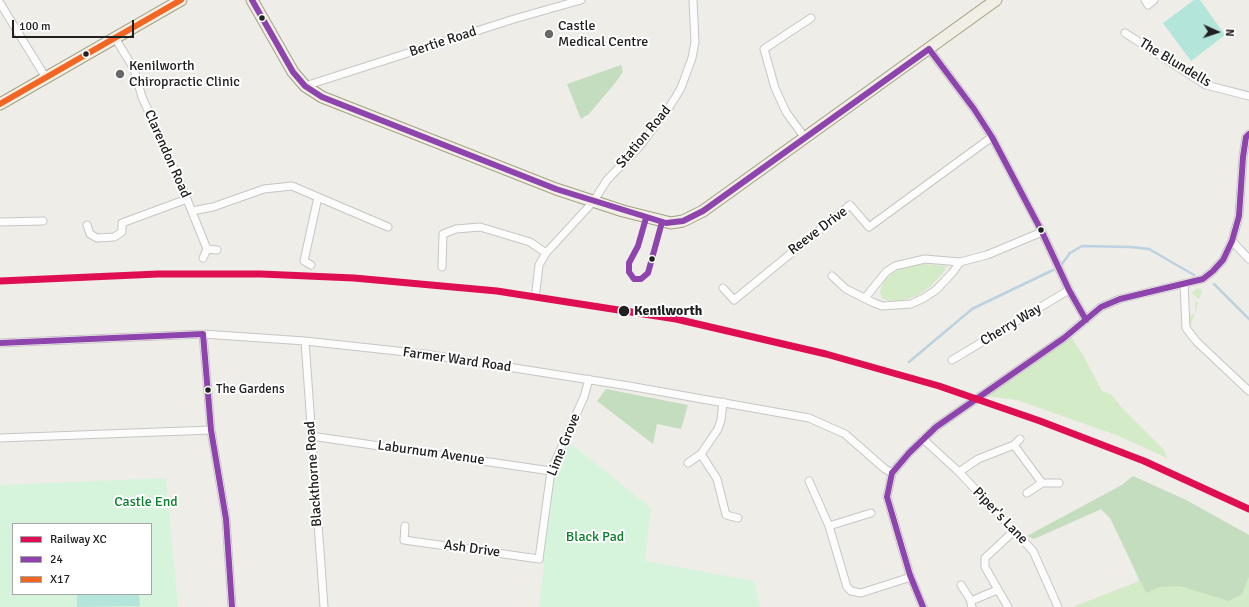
<!DOCTYPE html>
<style>
body{margin:0}
#map{position:relative;width:1249px;height:607px;overflow:hidden;background:#eeede8;font-family:Signika,sans-serif}
canvas{display:block}
.legend{position:absolute;left:12px;top:523px;width:140px;height:72px;box-sizing:border-box;background:#fff;border:1px solid #a6a6a6;margin:0;padding:5px 7px;list-style:none;font-size:12px;color:#202020}
.legend li{display:flex;align-items:center;gap:8px;height:20px}
.legend b{width:20px;border:1px solid #a6a6a6}
.north{position:absolute;left:1197px;top:12px;width:40px;height:40px;-webkit-text-stroke:3px #fff;paint-order:stroke;rotate:93deg;font-size:11px;font-weight:700;line-height:16px;text-align:center;color:#202020}
.north::after{content:'';display:block;margin:auto;width:14px;height:18px;background:#202020;clip-path:polygon(50% 0,100% 100%,50% 72%,0 100%)}
.scale{position:absolute;left:12px;top:20px;width:122px;height:18px;box-sizing:border-box;border:2px solid #202020;border-top:0;padding-left:5px;font-size:12px;line-height:14px;white-space:nowrap;color:#202020;-webkit-text-stroke:3px #fff;paint-order:stroke}
</style>
<div id="map">
<canvas width="1249" height="607"></canvas>
<ul class="legend">
<li><b style="height:5px;background:#df0d52"></b>Railway XC</li>
<li><b style="height:5px;background:#8e44ad"></b>24</li>
<li><b style="height:5px;background:#f26522"></b>X17</li>
</ul>
<div class="north">N</div>
<div class="scale">100 m</div>
</div>
<script>
const g = document.querySelector('canvas').getContext('2d');
g.lineJoin = 'round';
function paint(path, color) { g.fillStyle = color; g.fill(path, 'evenodd'); }
const shape = rows => new Path2D(rows.map(r => 'M' + r).join(''));
function strokePath(path, color, width, dash) { g.strokeStyle = color; g.lineWidth = width; g.lineCap = dash ? 'butt' : 'round'; g.setLineDash(dash || []); g.stroke(path); }
function write(font, color, halo, rows, align = 'center') {
  g.font = font + ' Signika,sans-serif'; g.lineWidth = 4; g.setLineDash([]); g.textBaseline = 'middle'; g.strokeStyle = halo; g.fillStyle = color; for (const [text, x, y, turn = 0] of rows) {
    g.save(); g.translate(x, y); g.rotate((+turn || 0) * Math.PI / 180); g.textAlign = isNaN(turn) ? turn : align; if (halo) g.strokeText(text, 0, 0); g.fillText(text, 0, 0); g.restore();
  }
}
paint(shape([
 [924,264,947,266,943,273,931,286,917,296,897,302,882,299,880,291,884,280,901,267],
 [1198,288,1202,291,1199,299,1191,293],
 [1195,301,1198,303,1195,314,1190,326,1189,316,1195,314],
 [1071,337,1083,355,1102,391,1111,394,1122,408,1164,450,1167,458,1119,436,1017,400,986,396],
 [1133,476,1186,500,1249,535,1249,607,1073,607,1139,581,1114,522,1101,509,1034,539,1027,536,1122,485]
]), '#d4ebc7');
paint(shape([
 [621,65,623,72,616,82,589,114,581,119,567,84],
 [606,389,688,405,681,429,657,424,653,444,597,401],
 [1133,476,1186,500,1249,535,1249,577,1242,594,1229,601,1180,586,1159,587,1146,593,1110,518,1101,509,1034,539,1027,536,1122,485]
]), '#c3ddbe');
paint(shape([
 [565,439,651,508,645,561,754,581,760,607,539,607,544,565,539,559,551,471],
 [166,478,178,607,0,607,0,485],
 [13,524,151,524,151,594,13,594]
]), '#d6f4dc');
paint(shape([
 [1194,0,1200,0,1225,35,1191,61,1163,23],
 [77,594,139,594,140,606,77,607]
]), '#b4e5da');
strokePath(shape([
 [1062,264,1070,253,1082,246,1131,247,1149,249,1194,275],
 [1214,284,1249,319],
 [909,362,972,309,1053,270]
]), '#bcd2e1', 2.5);
const minor = shape([
 [1145,0,1148,5,1154,0],
 [0,3,46,78],
 [1125,33,1206,85,1249,96],
 [115,38,134,69,142,97,180,182,207,249],
 [929,49,974,109,992,137,1042,232,1069,290,1086,320],
 [305,86,514,19,581,0],
 [805,138,786,112,775,88,764,49,811,18],
 [192,211,213,207,264,189,292,186,388,227],
 [0,222,43,221],
 [87,225,90,234,97,238,114,237,122,232,122,223,187,199],
 [1232,241,1249,259],
 [203,258,207,249,217,250],
 [311,265,304,261,318,197],
 [442,267,443,234,456,229,480,227,530,242,546,253],
 [832,276,846,289,872,302,882,306,911,304,924,298,936,290,953,272,960,262,987,255,1042,232],
 [1184,284,1186,328,1197,342,1249,391],
 [723,288,734,300,850,205,869,227,992,137],
 [536,291,539,265,546,253,593,202,607,180,640,146,670,106,681,88,692,58,695,42,693,0],
 [865,298,886,272,895,266,925,259,960,262],
 [203,334,211,430,226,519,232,607],
 [305,341,324,607],
 [0,343,203,334,305,341,425,354,629,386,809,418,845,434,885,469,892,473],
 [952,360,1069,290],
 [723,402,721,420,718,429,701,454,717,479,726,515,738,518],
 [311,436,551,471],
 [0,438,211,430],
 [923,439,959,472,1033,551,1058,607],
 [1014,445,1020,439],
 [688,463,701,454],
 [959,472,978,459,1014,445,1042,483,1059,483],
 [809,481,829,526,847,587,851,591,861,593,911,577],
 [1027,493,1042,483],
 [405,526,404,540,539,559,551,471,584,397,589,379],
 [829,526,871,513],
 [961,585,970,599,972,607],
 [971,601,997,590],
 [923,607,910,575,887,497,892,473,909,453,936,427,1064,338,1101,307,1120,299,1203,279,1213,271,1223,260,1232,241,1239,216,1243,157,1246,137,1249,134],
 [1008,607,985,567,985,558,1014,531]
]);
const primary = shape([
 [252,0,293,72,305,86,322,97,556,189,623,211,671,223,683,221,703,211,996,0],
 [0,104,181,0]
]);
strokePath(minor, '#c7c6c4', 9);
strokePath(primary, '#a5a084', 13);
strokePath(minor, '#fcfcfc', 7);
strokePath(primary, '#f1efe5', 11);
strokePath(shape([
 [252,0,293,72,305,86,322,97,556,189,666,223,683,221,703,211,929,49,974,109,992,137,1042,232,1069,290,1086,320],
 [646,218,638,246,629,263,629,272,634,279,641,279,648,273,662,222],
 [0,343,203,334,211,430,226,519,232,607],
 [923,607,910,575,887,497,892,473,909,453,936,427,1064,338,1101,307,1120,299,1203,279,1213,271,1223,260,1232,241,1239,216,1243,157,1246,137,1249,134]
]), '#8e44ad', 6);
strokePath(shape([
 [0,104,181,0]
]), '#f26522', 6);
strokePath(shape([
 [0,281,158,274,261,274,354,278,497,291,676,319,826,354,939,386,1040,421,1144,461,1249,509]
]), '#df0d52', 7);
for (const [x, y, r, color] of [
 [262,18,3.5,"#202020"],
 [549,34,5,"#686866"],
 [86,54,3.5,"#202020"],
 [120,74,5,"#686866"],
 [1041,230,3.5,"#202020"],
 [652,259,3.5,"#202020"],
 [624,311,6,"#202020"],
 [208,390,3.5,"#202020"]
]) { const dot = new Path2D(); dot.arc(x, y, r, 0, 2 * Math.PI); g.fillStyle = color; g.fill(dot); strokePath(dot, '#fff', 1.5); }
write('13px', '#202020', '#fff', [
 ["The Gardens",216,390]
], 'left');
write('14px', '#202020', '#fff', [
 ["Castle",558,26],
 ["Medical Centre",558,42],
 ["Kenilworth",129,66],
 ["Chiropractic Clinic",129,82]
], 'left');
write('14px', '#202020', '#fff', [
 ["Bertie Road",443,42,-18],
 ["The Blundells",1175,63,31],
 ["Station Road",644,137,-50],
 ["Clarendon Road",167,154,66],
 ["Reeve Drive",818,231,-37],
 ["Cherry Way",1011,325,-31],
 ["Farmer Ward Road",457,360,8],
 ["Lime Grove",564,445,-68],
 ["Laburnum Avenue",431,453,8],
 ["Blackthorne Road",314,474,-94],
 ["Piper's Lane",1000,516,46],
 ["Ash Drive",472,549,8]
]);
write('bold 14px', '#202020', '#fff', [
 ["Kenilworth",634,311]
], 'left');
write('14px', '#0b802c', '#fff', [
 ["Castle End",146,502],
 ["Black Pad",595,537]
]);
</script>
